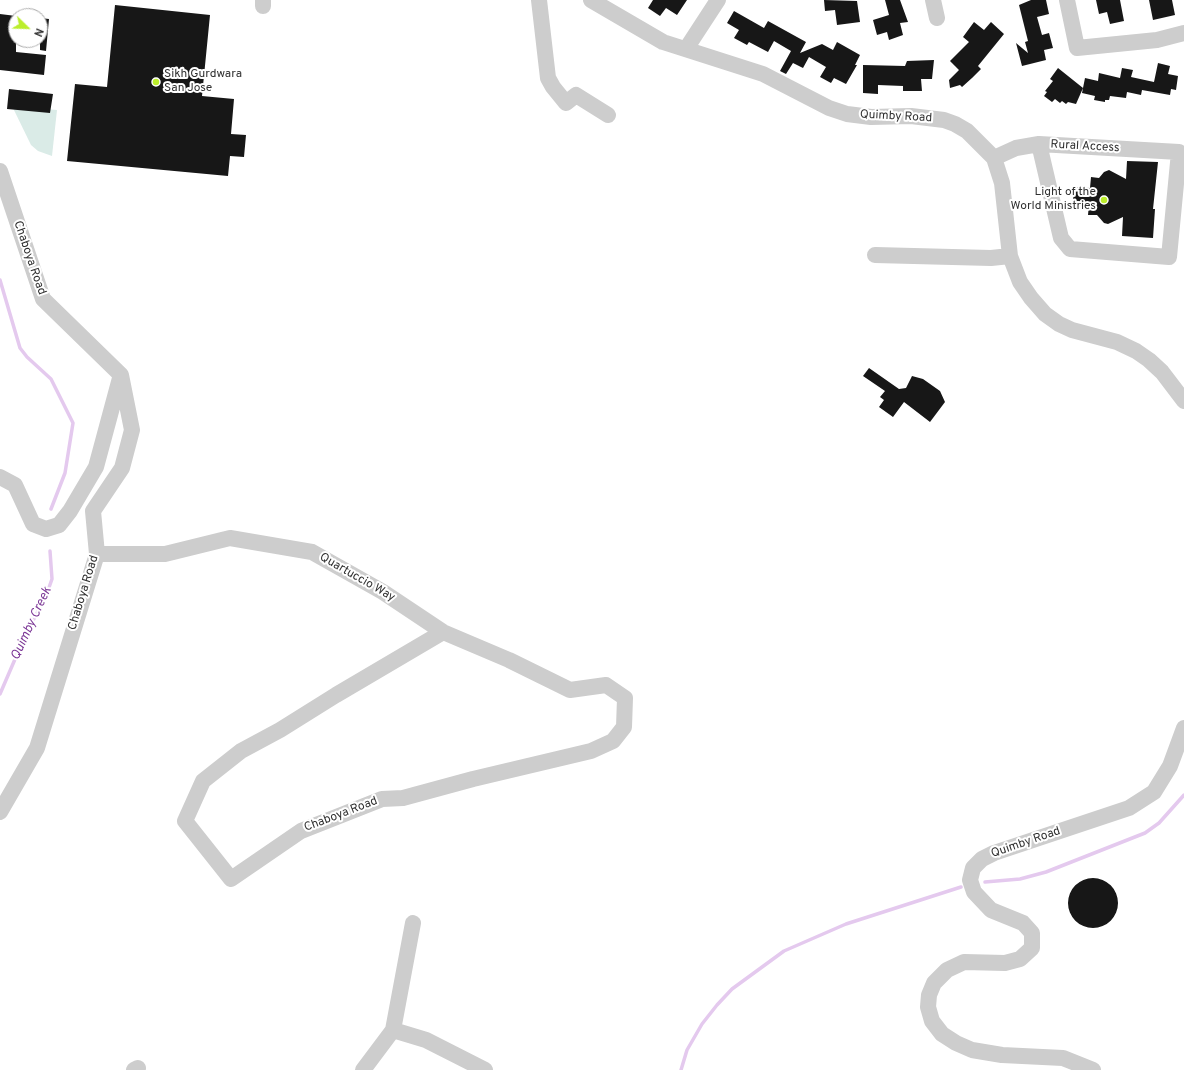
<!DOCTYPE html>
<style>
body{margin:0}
#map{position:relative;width:1184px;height:1070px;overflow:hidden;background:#fff;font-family:Overpass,sans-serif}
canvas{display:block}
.north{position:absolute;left:8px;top:8px;width:40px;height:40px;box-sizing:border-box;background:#fff;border:1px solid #acacac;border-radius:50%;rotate:113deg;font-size:11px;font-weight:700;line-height:16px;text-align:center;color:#303030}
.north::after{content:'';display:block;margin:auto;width:14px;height:18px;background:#bbee2b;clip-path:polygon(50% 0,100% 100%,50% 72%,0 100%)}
</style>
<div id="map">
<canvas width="1184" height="1070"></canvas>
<div class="north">N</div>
</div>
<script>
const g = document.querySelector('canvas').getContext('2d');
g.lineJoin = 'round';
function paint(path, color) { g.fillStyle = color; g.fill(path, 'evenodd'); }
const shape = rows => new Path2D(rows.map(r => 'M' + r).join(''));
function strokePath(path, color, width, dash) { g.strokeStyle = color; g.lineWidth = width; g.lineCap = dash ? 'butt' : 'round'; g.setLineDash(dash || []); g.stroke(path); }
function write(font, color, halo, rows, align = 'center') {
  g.font = font + ' Overpass,sans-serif'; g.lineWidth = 4; g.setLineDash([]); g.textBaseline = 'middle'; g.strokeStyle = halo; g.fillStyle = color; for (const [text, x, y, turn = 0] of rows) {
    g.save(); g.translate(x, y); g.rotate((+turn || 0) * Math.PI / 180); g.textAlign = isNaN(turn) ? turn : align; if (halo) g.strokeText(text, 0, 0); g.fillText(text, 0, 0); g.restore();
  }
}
paint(shape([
 [12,106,57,110,52,156,38,151,31,145]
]), '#daebe7');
strokePath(shape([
 [0,280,20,348,27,357,51,379,73,423,65,473,51,509],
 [0,694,25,636,46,596,52,579,50,551],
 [985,882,1020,879,1046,872,1145,833,1159,823,1184,795],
 [681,1070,687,1050,702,1024,717,1005,732,989,784,951,846,924,961,887]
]), '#e4c9ee', 3.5);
paint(shape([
 [653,0,687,0,677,15,666,8,660,16,648,8],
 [824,0,857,1,860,22,837,25,835,10,825,11],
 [885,0,900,0,908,22,900,23,903,35,889,40,887,32,877,35,873,20,889,15],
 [1031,0,1046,0,1049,14,1037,17,1042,35,1049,33,1053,48,1044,50,1046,60,1022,66,1016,43,1028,53,1025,42,1028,41,1019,5],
 [1096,0,1120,0,1124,21,1110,24,1107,12,1099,14],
 [1149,0,1172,0,1175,15,1153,20],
 [115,5,210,15,202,96,234,99,231,134,246,135,244,157,230,156,228,176,67,161,75,84,107,87],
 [734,11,764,28,768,21,806,42,800,53,822,44,833,50,837,42,860,55,855,65,857,65,846,84,834,78,831,83,820,77,826,67,809,57,803,68,793,63,786,74,780,71,791,51,774,41,768,52,749,42,747,45,734,38,739,30,727,23],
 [0,14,16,16,16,52,46,55,44,75,0,70],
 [40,18,49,19,46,51,40,50],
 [974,22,984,30,991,22,1004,34,978,66,981,69,972,78,962,87,960,85,950,88,949,80,959,70,950,61,969,42,963,37],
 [934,60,932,79,921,79,922,91,903,91,903,86,878,85,878,94,863,93,863,65,905,66,907,61],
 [1158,63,1170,66,1168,74,1178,76,1176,90,1171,89,1170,95,1142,90,1141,95,1127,92,1126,98,1110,96,1109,100,1105,100,1105,102,1094,100,1095,96,1082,93,1085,78,1098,81,1099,73,1120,78,1122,68,1133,70,1131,77,1154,82],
 [1058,68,1083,88,1076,104,1068,102,1066,104,1062,101,1060,103,1055,99,1052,102,1044,96,1047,92,1045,91,1053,81,1050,79],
 [9,89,53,94,50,113,7,109],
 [1127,161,1158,162,1153,209,1155,209,1153,238,1122,236,1123,217,1108,224,1104,223,1097,215,1088,215,1089,204,1073,203,1074,187,1090,188,1091,177,1099,178,1104,172,1109,170,1126,179],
 [869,368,899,389,906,388,912,376,923,379,940,391,945,402,930,422,904,402,893,417,879,407,884,400,880,397,885,391,863,376],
 '1068 903a25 25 0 1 1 50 0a25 25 0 1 1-50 0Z'
]), '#171717');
strokePath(shape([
 [263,0,263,6],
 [539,0,548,78,553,87,566,103,576,95,608,115],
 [591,0,663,42,763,74,829,108,847,114,871,117,911,116,944,120,955,124,967,131,994,158,1002,183,1010,256,1020,282,1031,298,1045,314,1059,324,1072,330,1117,342,1136,351,1149,360,1162,372,1184,401],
 [933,0,937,18],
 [1067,0,1077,48,1157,40,1184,33],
 [686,49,718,0],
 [994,158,1016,148,1039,144,1179,152,1169,257,1070,249,1061,238,1039,144],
 [0,171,43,299,121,375,132,430,122,468,93,511,97,554,37,748,0,812],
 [875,255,991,258,1010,256],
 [0,477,15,485,33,524,46,529,59,525,70,511,96,467,120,378],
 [97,554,165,554,230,538,312,552,383,592,443,632,509,660,570,690,606,685,625,698,624,727,613,741,591,751,473,779,403,798,382,799,301,831,231,879,185,821,203,781,241,751,280,730,336,695,443,632],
 [393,1030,426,1040,485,1070],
 [134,1070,138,1068],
 [363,1070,393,1030,413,923],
 [1093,1070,1063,1058,1002,1055,972,1050,956,1043,942,1034,932,1021,928,1007,929,995,934,983,947,970,964,962,1005,963,1020,959,1032,948,1032,933,1023,923,991,910,974,892,970,880,973,868,982,859,994,853,1129,808,1154,792,1170,766,1184,728]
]), '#cdcdcd', 16);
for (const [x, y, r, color] of [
 [156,82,4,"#bbee2b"],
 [1104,200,4,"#bbee2b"]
]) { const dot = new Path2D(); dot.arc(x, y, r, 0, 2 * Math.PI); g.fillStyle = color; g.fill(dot); strokePath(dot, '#fff', 1.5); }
write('12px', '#303030', '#fff', [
 ["Sikh Gurdwara",164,75],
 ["San Jose",164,89],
 ["Light of the",1096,193,"right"],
 ["World Ministries",1096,207,"right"]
], 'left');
write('12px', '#303030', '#fff', [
 ["Quimby Road",896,117,3],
 ["Rural Access",1085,147,3],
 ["Chaboya Road",29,258,71],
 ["Quartuccio Way",357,578,30],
 ["Chaboya Road",84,593,-73],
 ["Chaboya Road",341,815,-21],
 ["Quimby Road",1026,843,-19]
]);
write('italic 13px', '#7d3997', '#fff', [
 ["Quimby Creek",32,624,-65]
]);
</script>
